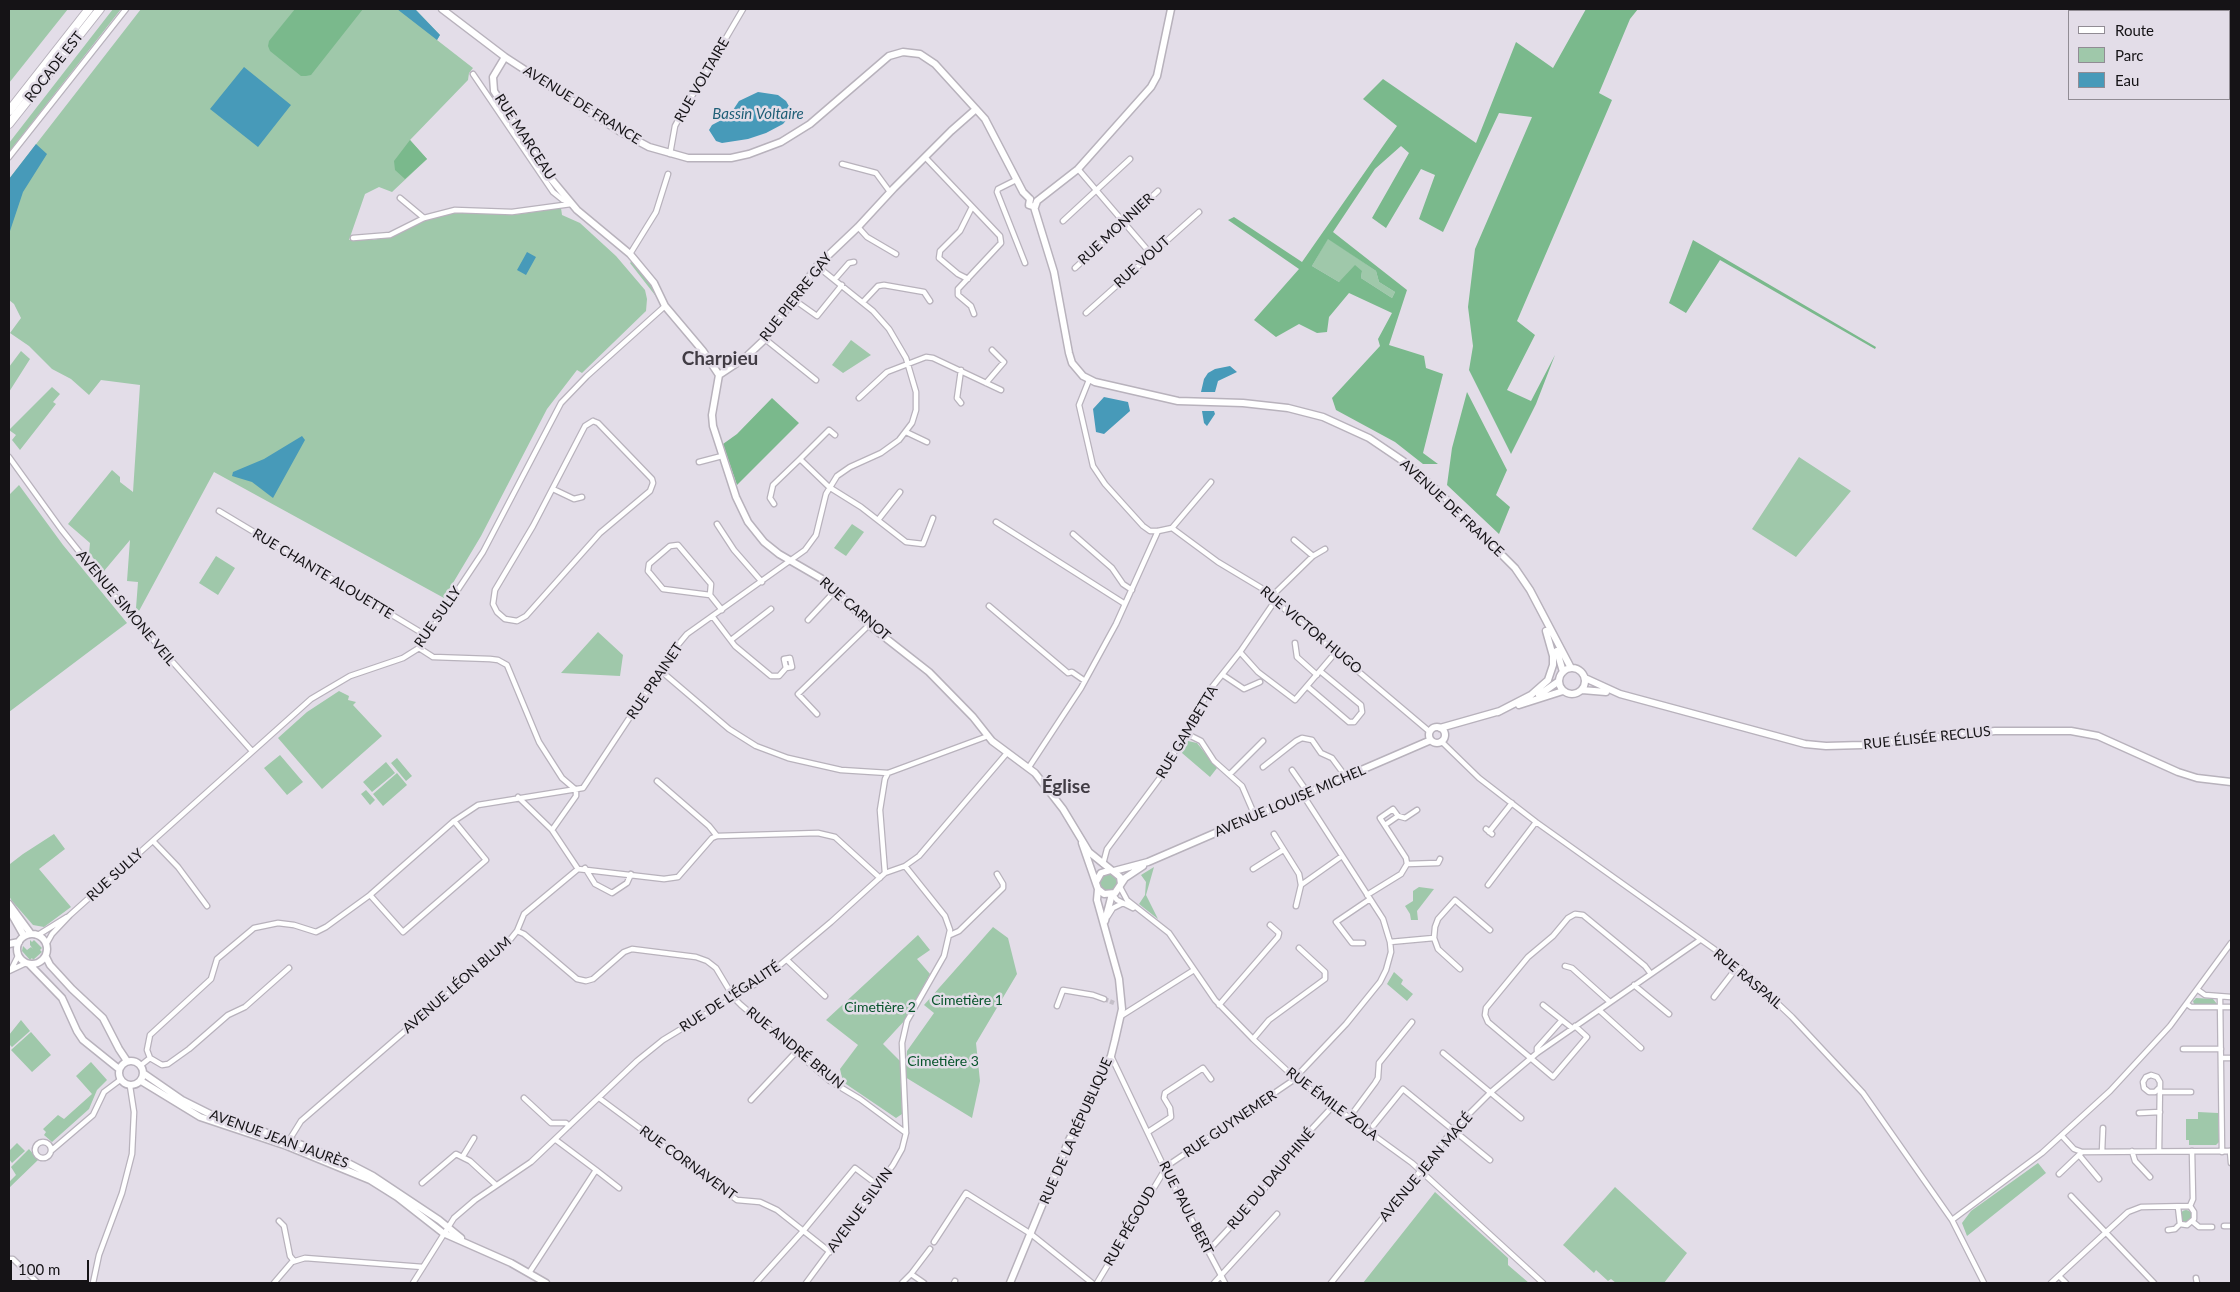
<!DOCTYPE html>
<meta charset="utf-8">
<style>
body{margin:0}
#map{position:relative;width:2240px;height:1292px;overflow:hidden;background:#e3dde8;font-family:Lato,sans-serif}
canvas{display:block}
.frame{position:absolute;inset:0;border:10px solid #151316;pointer-events:none}
.legend{position:absolute;left:2068px;top:10px;width:162px;height:90px;box-sizing:border-box;background:#e3dde8;border:1px solid #918c94;margin:0;padding:6px 9px;list-style:none;font-size:15px;color:#151316}
.legend li{display:flex;align-items:center;gap:10px;height:25px}
.legend b{width:25px;border:1px solid #918c94}
.scale{position:absolute;left:10px;top:1260px;width:79px;height:22px;box-sizing:border-box;border:2px solid #151316;border-top:0;padding-left:6px;font-size:15px;line-height:18px;white-space:nowrap;color:#151316;-webkit-text-stroke:4px #e3dde8;paint-order:stroke}
</style>
<div id="map">
<canvas width="2240" height="1292"></canvas>
<div class="frame"></div>
<ul class="legend">
<li><b style="height:6px;background:#fff"></b>Route</li>
<li><b style="height:14px;background:#9fc8aa"></b>Parc</li>
<li><b style="height:14px;background:#479ab9"></b>Eau</li>
</ul>
<div class="scale">100 m</div>
</div>
<script>
const g = document.querySelector('canvas').getContext('2d');
g.lineJoin = 'round';
function paint(path, color) { g.fillStyle = color; g.fill(path, 'evenodd'); }
const shape = rows => new Path2D(rows.map(r => 'M' + r).join(''));
function strokePath(path, color, width, dash) { g.strokeStyle = color; g.lineWidth = width; g.lineCap = dash ? 'butt' : 'round'; g.setLineDash(dash || []); g.stroke(path); }
function write(font, color, halo, rows, align = 'center') {
  g.font = font + ' Lato,sans-serif'; g.lineWidth = 5; g.setLineDash([]); g.textBaseline = 'middle'; g.strokeStyle = halo; g.fillStyle = color; for (const [text, x, y, turn = 0] of rows) {
    g.save(); g.translate(x, y); g.rotate((+turn || 0) * Math.PI / 180); g.textAlign = isNaN(turn) ? turn : align; if (halo) g.strokeText(text, 0, 0); g.fillText(text, 0, 0); g.restore();
  }
}
paint(shape([
 [9,9,68,9,9,83],
 [113,9,121,9,9,152,9,143],
 [141,9,415,9,440,35,437,40,473,68,469,73,468,80,410,140,427,159,392,192,379,187,365,194,349,240,373,240,392,236,425,220,447,214,469,212,513,215,561,208,562,215,580,223,616,256,645,290,647,299,646,311,582,373,577,370,547,409,481,536,444,598,214,472,139,611,136,608,138,582,127,581,130,540,104,571,89,553,90,543,68,524,112,470,120,477,120,482,133,492,140,385,101,380,89,395,71,379,52,369,29,346,10,333,21,318,14,304,9,300,9,179],
 [2111,9,2197,9,2200,11,2115,11],
 [2205,9,2231,9,2231,84,2229,82,2229,11,2203,11],
 [1328,238,1376,271,1379,282,1395,292,1392,298,1361,278,1362,271,1339,282,1312,266],
 [632,261,652,284,658,299,630,263],
 [851,340,871,355,843,373,832,365],
 [21,351,30,359,9,392,9,367],
 [52,387,60,394,53,402,56,404,20,450,12,440,16,435,9,430],
 [1799,457,1851,491,1796,557,1752,529],
 [19,485,63,545,127,623,9,712,9,495],
 [852,524,864,532,846,556,834,548],
 [216,556,235,568,218,595,199,583],
 [598,632,623,655,620,676,561,673],
 [339,691,349,696,348,700,356,702,353,705,382,736,322,789,278,738,307,712],
 [1188,741,1197,743,1217,768,1210,777,1182,753],
 [280,755,303,782,287,795,264,768],
 [397,758,412,776,406,781,391,763],
 [386,762,395,773,372,792,363,782],
 [397,773,407,785,383,806,373,794],
 [366,790,375,800,370,805,361,794],
 [54,834,65,849,39,869,71,907,44,927,33,925,12,901,9,896,9,868,10,864,23,854],
 [1154,867,1146,895,1158,919,1139,904,1145,895,1146,882,1141,875],
 '1099 882a9 9 0 1 1 18 0a9 9 0 1 1-18 0Z',
 [1419,887,1434,889,1417,911,1418,920,1411,920,1410,914,1405,906,1413,901,1413,891],
 [993,927,1008,938,1017,974,976,1043,980,1081,972,1118,905,1077,907,1051,934,1013,924,1005],
 [918,935,930,950,917,959,930,974,906,1019,883,1044,900,1061,902,1114,896,1118,843,1082,840,1069,858,1045,826,1020],
 [30,940,32,942,34,940,42,948,40,950,42,952,33,960,32,958,30,960,22,951,23,946,27,950,31,947,33,949,30,945],
 [1394,972,1403,980,1401,984,1413,994,1407,1001,1387,984],
 [2196,998,2213,999,2217,1004,2194,1004,2193,1001],
 [21,1020,30,1031,12,1047,9,1044,9,1035],
 [31,1032,51,1055,32,1072,11,1050],
 [91,1062,107,1080,97,1090,89,1109,52,1142,44,1135,46,1132,43,1129,58,1115,64,1119,92,1094,76,1076],
 [2198,1112,2218,1113,2219,1142,2216,1145,2189,1145,2189,1140,2186,1140,2186,1119,2198,1119],
 [17,1143,25,1151,12,1163,9,1159,9,1151],
 [29,1149,38,1160,9,1188,9,1182,16,1175,11,1167],
 [2038,1163,2046,1173,1967,1236,1962,1223,1971,1211],
 [1615,1187,1687,1253,1664,1283,1616,1283,1611,1279,1608,1281,1596,1270,1594,1273,1563,1245],
 [1435,1192,1508,1258,1508,1265,1529,1283,1363,1283],
 '2180 1216a6 6 0 1 1 12 0a6 6 0 1 1-12 0Z'
]), '#9fc8aa');
paint(shape([
 [295,9,363,9,311,75,306,76,301,76,270,51,268,46,269,41],
 [1586,9,1638,9,1630,19,1599,93,1612,100,1517,321,1535,335,1507,390,1531,401,1555,355,1536,404,1511,454,1469,370,1473,346,1468,307,1475,249,1532,117,1499,113,1443,232,1419,219,1435,175,1421,169,1386,228,1372,218,1409,153,1401,146,1375,169,1333,232,1407,290,1389,345,1424,356,1426,368,1443,374,1423,453,1438,464,1423,464,1395,442,1336,410,1332,398,1380,346,1378,339,1392,313,1349,293,1329,317,1327,332,1317,333,1299,324,1276,337,1254,320,1299,269,1228,220,1234,217,1302,262,1397,126,1363,99,1383,79,1476,143,1516,42,1553,68],
 [1328,239,1376,271,1379,282,1395,292,1392,298,1361,278,1362,271,1355,265,1339,282,1312,266],
 [410,140,427,159,405,179,395,170,394,161],
 [1693,240,1876,347,1875,349,1720,260,1686,313,1669,303],
 [1467,392,1507,470,1496,495,1510,507,1499,534,1447,485,1452,448],
 [772,398,799,423,737,485,723,444,737,434]
]), '#7ab98c');
paint(shape([
 [397,9,415,9,440,35,437,40],
 [244,67,291,105,258,147,210,109],
 [758,92,778,95,786,101,790,108,789,117,783,124,766,133,748,139,722,143,716,141,709,130,712,125,729,116,739,101],
 [36,144,47,154,23,192,9,234,9,179],
 [527,252,536,257,526,275,517,270],
 [1230,366,1237,372,1218,381,1215,392,1201,392,1204,379,1208,373,1215,369],
 [1104,397,1128,402,1130,411,1104,434,1096,432,1093,409],
 [1202,411,1214,411,1215,414,1207,426,1204,423],
 [302,436,305,440,273,498,252,482,232,476,233,472,264,459]
]), '#479ab9');
strokePath(shape([
 [1104,999,1114,1003]
]), '#c4bfc8', 4.5, [4.5, 2]);
const street = shape([
 [2136,9,2140,11],
 [2229,66,2231,68],
 [473,74,553,192,563,200,570,203],
 [670,154,675,126,682,113,743,9],
 [9,157,126,9],
 [925,157,1000,236,1001,243,958,289,958,295,971,306,974,314],
 [842,164,876,173,890,192],
 [1078,169,1151,254],
 [1016,180,998,189,997,192,1025,263],
 [400,198,424,218],
 [1063,221,1130,159],
 [858,227,867,237,896,254],
 [353,238,390,235,424,218,455,210,512,212,571,204],
 [630,254,656,212,668,174],
 [1075,268,1158,191],
 [835,279,849,263,854,262],
 [968,279,958,274,939,258,940,251,960,231,972,207],
 [793,299,817,316,842,285],
 [863,302,878,286,884,285,924,292,930,301],
 [1086,313,1199,212],
 [765,339,816,380],
 [961,370,957,398,961,403],
 [1089,380,1079,405,1093,466,1105,484,1143,526,1150,531,1158,531,1172,528,1218,562,1273,595,1275,601,1430,732],
 [986,383,1004,362,992,350],
 [859,398,887,372,926,357,933,358,1001,390],
 [593,421,598,423,652,479,653,483,650,491,600,533,526,616,517,621,505,619,497,612,493,604,495,590,533,526,585,426,593,421],
 [906,432,927,442],
 [9,457,61,529,121,604,252,751],
 [800,459,829,430,835,435],
 [699,462,722,456],
 [553,489,574,499,582,497],
 [774,504,770,498,773,485,800,459,829,487,861,507,906,542,923,544,933,518],
 [219,511,427,636],
 [878,520,900,492],
 [996,522,1125,604],
 [717,524,734,550,762,582],
 [1172,528,1211,482],
 [1073,534,1112,568,1123,584,1132,590],
 [1294,540,1313,556],
 [710,595,711,584,678,545,670,546,649,564,648,571,663,589,710,595,722,610],
 [1273,595,1313,556,1325,549],
 [989,606,1068,673,1072,672,1085,681],
 [713,617,735,646,771,676,779,676,786,668,784,659,790,658,792,667,786,668],
 [808,620,836,590],
 [731,640,771,609],
 [1295,643,1297,657,1317,675],
 [419,648,433,657,490,659,498,660,507,665,539,742,562,778,576,790],
 [1240,652,1258,672,1295,700,1336,652],
 [661,671,729,729,756,746,788,758,841,770,888,773,988,736],
 [1223,675,1244,689,1260,682],
 [1308,687,1349,722,1354,722,1362,712,1361,705,1320,671],
 [817,714,798,694,869,625],
 [1185,733,1201,741,1214,761,1242,786,1255,816],
 [1441,741,1479,778,1536,822,1738,966,1792,1017,1863,1093,1952,1220,1984,1283],
 [1029,767,1081,688,1116,624,1158,531],
 [1263,767,1296,741,1302,738,1312,740,1321,753,1332,758,1346,777],
 [1292,770,1308,793],
 [1230,774,1263,741],
 [657,781,709,826,717,836],
 [518,797,552,830,578,869],
 [1385,825,1398,816],
 [1486,829,1492,834],
 [552,830,576,796,576,790],
 [1489,832,1512,803],
 [1274,834,1299,874,1301,885,1296,906],
 [153,841,178,867,207,906],
 [1103,864,1107,849,1159,779,1209,691,1240,652,1275,601],
 [1407,864,1438,863,1440,859],
 [585,868,595,884,612,893,627,883,631,874],
 [1253,869,1283,850],
 [885,873,880,810,885,779,888,773],
 [1301,885,1342,856],
 [1488,885,1536,822],
 [1120,887,1127,900,1169,933,1215,1000,1253,1039,1295,1078,1412,1163,1543,1283],
 [1112,894,1117,900,1133,908],
 [370,895,403,932,486,860,454,821],
 [1367,895,1401,874,1407,864,1406,858,1380,818,1393,809,1398,816,1405,818,1417,810],
 [1108,916,1113,908,1123,903],
 [517,931,524,934,577,979,586,981,593,979,624,952,632,949,696,957,707,961,716,968,734,998,741,1005,830,1081,860,1099,906,1133],
 [38,935,67,917],
 [950,935,959,931,1003,888,1003,884,997,874],
 [1390,942,1434,938],
 [47,943,52,934,70,915,311,699,350,676,403,658,419,648,483,552,561,403,587,376,665,306],
 [1363,943,1352,943,1336,922,1370,899],
 [787,960,825,996],
 [1565,966,1572,968,1610,1002],
 [12,968,18,956],
 [1460,969,1438,949,1434,938,1435,927,1438,919,1455,900,1490,930],
 [9,971,26,963],
 [1634,985,1669,1014],
 [2198,990,2205,995,2231,997],
 [1714,997,1738,966],
 [2220,997,2222,1152],
 [2187,1004,2191,1007,2231,1007],
 [1219,1005,1278,937,1279,933,1270,925],
 [1543,1005,1572,1028],
 [1057,1006,1063,990,1093,995,1104,999],
 [1599,1010,1641,1048],
 [1121,1016,1194,970],
 [1575,1026,1587,1037,1553,1077,1488,1022,1485,1015,1486,1008,1528,957,1553,936,1568,918,1575,914,1583,915,1645,966,1651,974],
 [1253,1039,1269,1020,1325,979,1325,972,1299,948],
 [2183,1049,2221,1049],
 [1443,1053,1521,1118],
 [1537,1053,1537,1048,1562,1020],
 [1111,1056,1165,1169,1225,1283],
 [150,1058,162,1065,168,1064,189,1049,228,1015,245,1007,289,968],
 [2221,1058,2231,1058],
 [140,1066,150,1058,147,1050,150,1035,211,979,217,959,254,928,278,923,294,925,316,932,326,927,370,895,454,821,478,805,583,788,677,646,687,634,805,550,816,535,826,494,837,476,850,467,881,453,899,440,912,423,916,410,916,392,906,358,889,329,873,311,817,266],
 [2160,1092,2191,1092],
 [524,1098,551,1123,566,1123,569,1126],
 [599,1098,737,1200,760,1202,777,1210,830,1252],
 [751,1100,796,1052],
 [2139,1113,2160,1112],
 [1349,1118,1375,1083,1378,1078,1379,1063,1412,1022],
 [1373,1126,1403,1089,1490,1160],
 [1148,1132,1171,1117,1170,1108,1164,1098,1165,1093,1203,1068,1211,1079],
 [2062,1136,2074,1149,2082,1152,2231,1151],
 '35 1150a8 8 0 1 1 16 0a8 8 0 1 1-16 0Z',
 [288,1142,301,1121,509,941,517,931,524,914,578,869,664,879,678,877,712,838,717,836,818,833,835,837,880,878],
 [52,1150,93,1115,104,1092,120,1080],
 [2132,1151,2135,1161,2150,1177],
 [2159,1151,2160,1082,2157,1077,2151,1075,2146,1077,2143,1082,2144,1088,2149,1092,2155,1092,2159,1088],
 [2230,1151,2231,1163],
 [2102,1152,2103,1128],
 [2079,1155,2099,1179],
 [463,1156,474,1138],
 [596,1170,619,1188],
 [2059,1174,2081,1153],
 [422,1183,456,1154,470,1161,496,1185],
 [2071,1196,2154,1283],
 [2178,1207,2180,1224,2187,1225,2194,1219,2194,1212,2190,1206],
 [1952,1220,2042,1153,2110,1091,2170,1026,2231,943],
 [279,1221,284,1226,290,1256,294,1261],
 [2193,1222,2199,1227,2212,1227],
 [2224,1226,2231,1226],
 [2168,1230,2175,1229,2180,1224],
 [934,1242,966,1193,1031,1234,1092,1283],
 [1208,1251,1261,1194,1282,1161,1333,1106],
 [9,1259,13,1259,38,1283],
 [529,1273,596,1170,556,1140],
 [911,1274,930,1249],
 [2059,1276,2066,1283],
 [2196,1278,2197,1283],
 [93,1283,99,1255,122,1193,132,1154,134,1112,130,1086],
 [274,1283,292,1262,305,1258,423,1267],
 [413,1283,454,1218,475,1200,531,1162,637,1061,663,1040,762,980,831,922,885,873,905,866,919,856,1007,753],
 [756,1283,803,1231,855,1168,879,1186],
 [806,1283,893,1165,902,1149,906,1133,902,1043,907,1021,944,956,950,930,945,916,905,866],
 [902,1283,911,1274,924,1283],
 [954,1283,955,1281],
 [1097,1283,1167,1166,1292,1081,1346,1024,1380,982,1386,970,1391,952,1390,942,1383,919,1303,795],
 [1214,1283,1277,1214],
 [1331,1283,1453,1130,1491,1092,1537,1053,1700,940],
 [2051,1283,2128,1212,2141,1207,2190,1206,2193,1199,2192,1151]
]);
const secondary = shape([
 [442,9,505,57,619,131,649,147,688,158,731,158,749,154,781,142,810,124,889,56,903,52,920,54,935,64,985,119,1023,192,1030,199],
 [505,57,493,77,494,91,547,174,577,210,630,254,654,283,665,306,703,351,719,375],
 [1030,199,1029,205,1035,207,1037,201,1078,169,1151,87,1157,76,1171,9],
 [1034,207,1054,272,1069,353,1072,363,1083,376,1095,382,1178,401,1243,403,1288,408,1323,417,1369,438,1403,461,1440,493,1515,568,1530,590,1571,668],
 [719,375,712,415,713,426,736,497,748,522,764,542,779,554,829,583,869,625,929,672,973,717,992,741,1035,773,1063,809,1089,852,1120,877,1121,884,1115,893,1104,894,1098,889,1082,843],
 [719,375,746,357,765,339,817,266,858,227,894,188,951,131,976,109],
 [1557,651,1563,672],
 '1559 681a13 13 0 1 1 26 0a13 13 0 1 1-26 0Z',
 [1585,678,1620,694,1805,744,1826,746,1862,745,1995,731,2071,731,2098,736,2178,772,2197,778,2231,782],
 [1582,690,1606,692],
 [1539,695,1559,681],
 [1519,705,1563,691],
 [1498,712,1531,695,1548,680,1553,665,1553,656,1546,631],
 '1429 735a8 8 0 1 1 16 0a8 8 0 1 1-16 0Z',
 [1440,728,1500,711],
 [1114,871,1148,862,1431,740],
 [1096,882,1101,873,1111,870],
 [1121,884,1125,878,1143,866],
 [9,904,31,934],
 [11,913,24,936],
 [1105,921,1112,894],
 '17 949a15 15 0 1 1 30 0a15 15 0 1 1-30 0Z',
 [9,944,19,942],
 [46,957,50,965,72,989,103,1018,119,1049,127,1061],
 [30,965,62,998,77,1031,83,1040,119,1069],
 '119 1073a12 12 0 1 1 24 0a12 12 0 1 1-24 0Z',
 [143,1073,182,1100,210,1114,289,1140,346,1162,373,1176,439,1220,461,1238],
 [141,1081,200,1117,287,1146,370,1180,397,1197,443,1233,511,1263,546,1283],
 [1010,1283,1069,1140,1111,1056,1115,1040,1122,1009,1119,979,1097,900,1098,889]
]);
const highway = shape([
 [9,111,89,9],
 [9,124,100,9]
]);
strokePath(street, '#b8b2bc', 7);
strokePath(secondary, '#b8b2bc', 9);
strokePath(highway, '#b8b2bc', 10);
strokePath(street, '#fff', 4.5);
strokePath(secondary, '#fff', 6);
strokePath(highway, '#fff', 8);
write('14px', '#151316', '#e3dde8', [
 ["ROCADE EST",54,67,-52],
 ["RUE VOLTAIRE",702,80,-60],
 ["AVENUE DE FRANCE",582,105,32],
 ["RUE MARCEAU",525,137,57],
 ["RUE MONNIER",1116,229,-43],
 ["RUE VOUT",1142,262,-42],
 ["RUE PIERRE GAY",796,297,-52],
 ["AVENUE DE FRANCE",1452,508,43],
 ["RUE CHANTE ALOUETTE",323,574,31],
 ["AVENUE SIMONE VEIL",126,608,50],
 ["RUE CARNOT",855,609,41],
 ["RUE SULLY",438,617,-55],
 ["RUE VICTOR HUGO",1311,630,40],
 ["RUE PRAINET",655,681,-56],
 ["RUE GAMBETTA",1187,732,-59],
 ["RUE ÉLISÉE RECLUS",1927,738,-6],
 ["AVENUE LOUISE MICHEL",1290,801,-23],
 ["RUE SULLY",115,875,-42],
 ["RUE RASPAIL",1748,979,40],
 ["AVENUE LÉON BLUM",457,985,-41],
 ["RUE DE L'ÉGALITÉ",730,997,-33],
 ["RUE ANDRÉ BRUN",795,1048,39],
 ["RUE ÉMILE ZOLA",1332,1104,37],
 ["RUE GUYNEMER",1230,1124,-34],
 ["RUE DE LA RÉPUBLIQUE",1076,1131,-66],
 ["AVENUE JEAN JAURÈS",279,1139,20],
 ["RUE CORNAVENT",688,1163,36],
 ["AVENUE JEAN MACÉ",1426,1167,-50],
 ["RUE DU DAUPHINÉ",1271,1179,-50],
 ["RUE PAUL BERT",1186,1208,63],
 ["AVENUE SILVIN",860,1210,-54],
 ["RUE PÉGOUD",1130,1226,-60]
]);
write('14px', '#07542b', '#e3dde8', [
 ["Cimetière 1",967,1000],
 ["Cimetière 2",880,1007],
 ["Cimetière 3",943,1061]
]);
write('italic 15px', '#1e5e76', '#e3dde8', [
 ["Bassin Voltaire",758,114]
]);
write('bold 19px', '#413c44', '#e3dde8', [
 ["Charpieu",720,359],
 ["Église",1066,787]
]);
</script>
